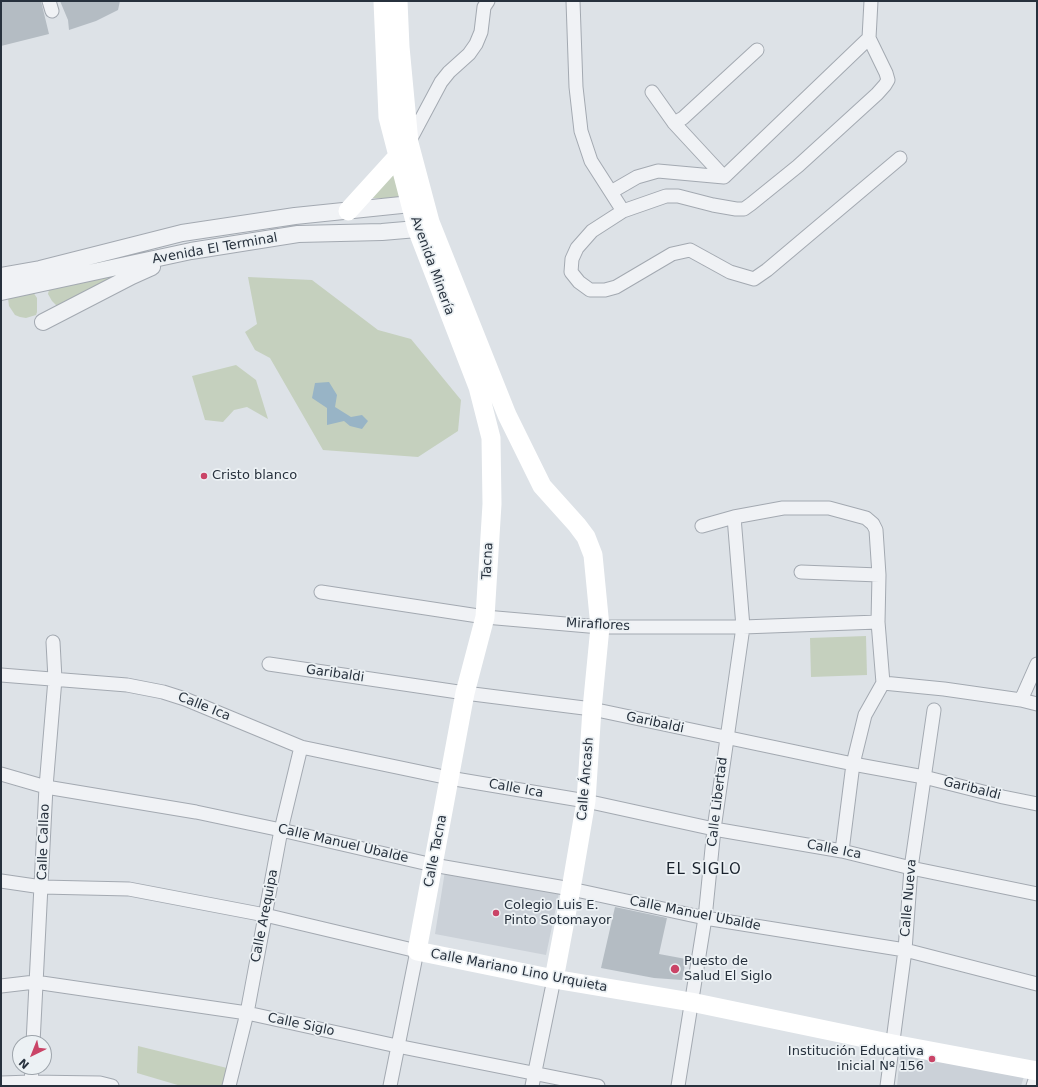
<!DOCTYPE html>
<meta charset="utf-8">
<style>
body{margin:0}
#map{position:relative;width:1038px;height:1087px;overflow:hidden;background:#dde2e7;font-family:"DejaVu Sans",sans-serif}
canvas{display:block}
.frame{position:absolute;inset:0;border:2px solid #27313d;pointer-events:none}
.north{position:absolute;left:12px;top:1035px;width:40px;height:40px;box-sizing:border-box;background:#ecf1f4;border:1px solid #9da4ab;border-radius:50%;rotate:223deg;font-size:11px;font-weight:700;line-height:16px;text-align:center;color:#27313d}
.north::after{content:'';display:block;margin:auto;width:14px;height:18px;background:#ca4467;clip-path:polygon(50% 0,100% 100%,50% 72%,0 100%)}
</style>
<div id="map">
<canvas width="1038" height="1087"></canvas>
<div class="frame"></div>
<div class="north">N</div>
</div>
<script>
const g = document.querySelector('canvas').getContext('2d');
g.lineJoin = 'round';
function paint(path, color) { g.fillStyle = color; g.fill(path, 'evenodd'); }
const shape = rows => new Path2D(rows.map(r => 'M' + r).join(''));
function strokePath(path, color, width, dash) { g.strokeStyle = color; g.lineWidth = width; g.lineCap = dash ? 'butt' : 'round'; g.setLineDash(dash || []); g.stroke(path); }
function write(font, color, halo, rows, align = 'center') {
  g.font = font + ' "DejaVu Sans",sans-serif'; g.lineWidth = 3.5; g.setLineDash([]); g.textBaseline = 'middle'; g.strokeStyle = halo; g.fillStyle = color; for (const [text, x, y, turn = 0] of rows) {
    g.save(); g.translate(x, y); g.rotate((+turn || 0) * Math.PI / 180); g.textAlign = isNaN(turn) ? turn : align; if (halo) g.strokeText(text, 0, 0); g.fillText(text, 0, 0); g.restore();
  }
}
paint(shape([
 [445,871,559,893,546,955,435,934],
 [901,1048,1026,1070,1021,1086,897,1086]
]), '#cbd1d8');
paint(shape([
 [395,166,404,199,368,198],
 [125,271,61,305,56,305,52,301,48,294,49,290,51,288],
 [248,277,312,280,378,330,411,339,461,400,458,431,418,457,323,450,270,358,255,350,245,332,257,324],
 [33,292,37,298,37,312,36,315,26,318,20,317,15,315,9,306,8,298],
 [236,365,256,380,268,419,247,407,234,410,223,422,205,420,192,376],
 [866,636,867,675,811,677,810,638],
 [138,1046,227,1068,224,1086,181,1086,137,1073]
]), '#c5d0be');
paint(shape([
 [329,382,337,395,335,407,351,417,362,415,368,421,362,429,350,426,344,421,327,425,327,408,312,398,315,383]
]), '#98b4c6');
paint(shape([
 [1,1,41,1,49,34,1,46],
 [60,1,120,1,118,10,96,21,69,30,68,20],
 [615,907,667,918,659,954,686,959,682,980,654,978,601,968]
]), '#b4bcc3');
const minor = shape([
 [49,1,52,11],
 [573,1,576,87,581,131,591,161,623,211],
 [871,1,869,38,886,73,888,80,885,85,877,94,798,166,751,204,744,209,736,209,713,205,678,196,666,196,623,211,592,231,577,248,572,259,571,272,579,282,590,290,605,290,616,287,672,254,690,250,730,272,754,279,767,270,900,158],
 [757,50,683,118,674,123,724,177,869,38],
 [652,92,674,123],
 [409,142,441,82,449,72,469,54,476,44,481,32,484,7,488,1],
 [611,192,637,177,658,171,724,177],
 [702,526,734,517,783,508,829,508,866,518,873,524,876,530,879,575,878,622,883,683,865,715,853,764,842,851],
 [801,572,879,575],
 [321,592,485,617,600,627,743,627,878,622],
 [269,664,465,693,592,709,853,764,924,777,1003,797,1037,804],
 [1,675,127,685,163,692,185,699,301,747,449,778,586,801,714,829,842,851,911,868,1037,894],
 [883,683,944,689,1021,700,1037,704],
 [1021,700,1037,664],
 [1,774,46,787,196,812,281,830,433,865,571,889,705,918,905,950,1037,984],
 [1,881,42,887,129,889,265,915,417,951,390,1086],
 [1,986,35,982,247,1013,397,1046,598,1086],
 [33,1043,46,787,55,679,53,642],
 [1,1083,31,1082,100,1083,112,1086],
 [31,1086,32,1067],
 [229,1086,247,1013,281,830,301,747],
 [532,1086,554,979],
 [678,1086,705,918,714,829,743,627,734,517],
 [887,1086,905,950,911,868,934,710],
 [1033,1086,1037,1074]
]);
const tertiary = shape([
 [1,276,40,269,182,233,295,216,411,204,421,200],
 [1,292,191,251,298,234,382,232,417,229,428,223],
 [43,322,132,276,152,267]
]);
strokePath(minor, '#a3a9b1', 15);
strokePath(tertiary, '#a3a9b1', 18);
strokePath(minor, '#f0f2f5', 13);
strokePath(tertiary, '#f0f2f5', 16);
strokePath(shape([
 [383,1,388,117,417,229,478,387,491,438,492,504,485,617,465,693,417,951,554,979,691,1002,893,1044,1037,1071],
 [398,1,400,47,409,143,430,222,507,415,542,486,577,525,586,537,593,555,600,627,592,709,586,801,571,889,554,979],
 [348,211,398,156]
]), '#fff', 19);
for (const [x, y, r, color] of [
 [204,476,4,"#ca4467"],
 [496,913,4,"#ca4467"],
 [675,969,5,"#ca4467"],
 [932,1059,4,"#ca4467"]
]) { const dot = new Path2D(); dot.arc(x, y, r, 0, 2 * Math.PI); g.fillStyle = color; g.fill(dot); strokePath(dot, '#ecf1f4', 1.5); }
write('13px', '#27313d', '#ecf1f4', [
 ["Avenida El Terminal",215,249,-10],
 ["Avenida Minería",432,266,70],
 ["Tacna",488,561,-87],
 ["Miraflores",598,625,3],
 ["Garibaldi",335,674,8],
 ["Calle Ica",204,707,22],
 ["Garibaldi",655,723,12],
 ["Calle Áncash",586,779,-85],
 ["Calle Ica",516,789,10],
 ["Garibaldi",972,789,14],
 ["Calle Libertad",718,802,-83],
 ["Calle Callao",44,842,-88],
 ["Calle Manuel Ubalde",343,844,13],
 ["Calle Ica",834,850,11],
 ["Calle Tacna",436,851,-79],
 ["Calle Nueva",909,898,-85],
 ["Calle Manuel Ubalde",695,914,11],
 ["Calle Arequipa",265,916,-79],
 ["Calle Mariano Lino Urquieta",519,971,11],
 ["Calle Siglo",301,1025,12]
]);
write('13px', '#27313d', '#ecf1f4', [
 ["Cristo blanco",212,476],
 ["Colegio Luis E.",504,906],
 ["Pinto Sotomayor",504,921],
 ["Puesto de",684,962],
 ["Salud El Siglo",684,977],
 ["Institución Educativa",924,1052,"right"],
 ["Inicial Nº 156",924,1067,"right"]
], 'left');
g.letterSpacing = '1px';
write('15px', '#19222d', '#ecf1f4', [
 ["EL SIGLO",704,870]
]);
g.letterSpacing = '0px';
</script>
